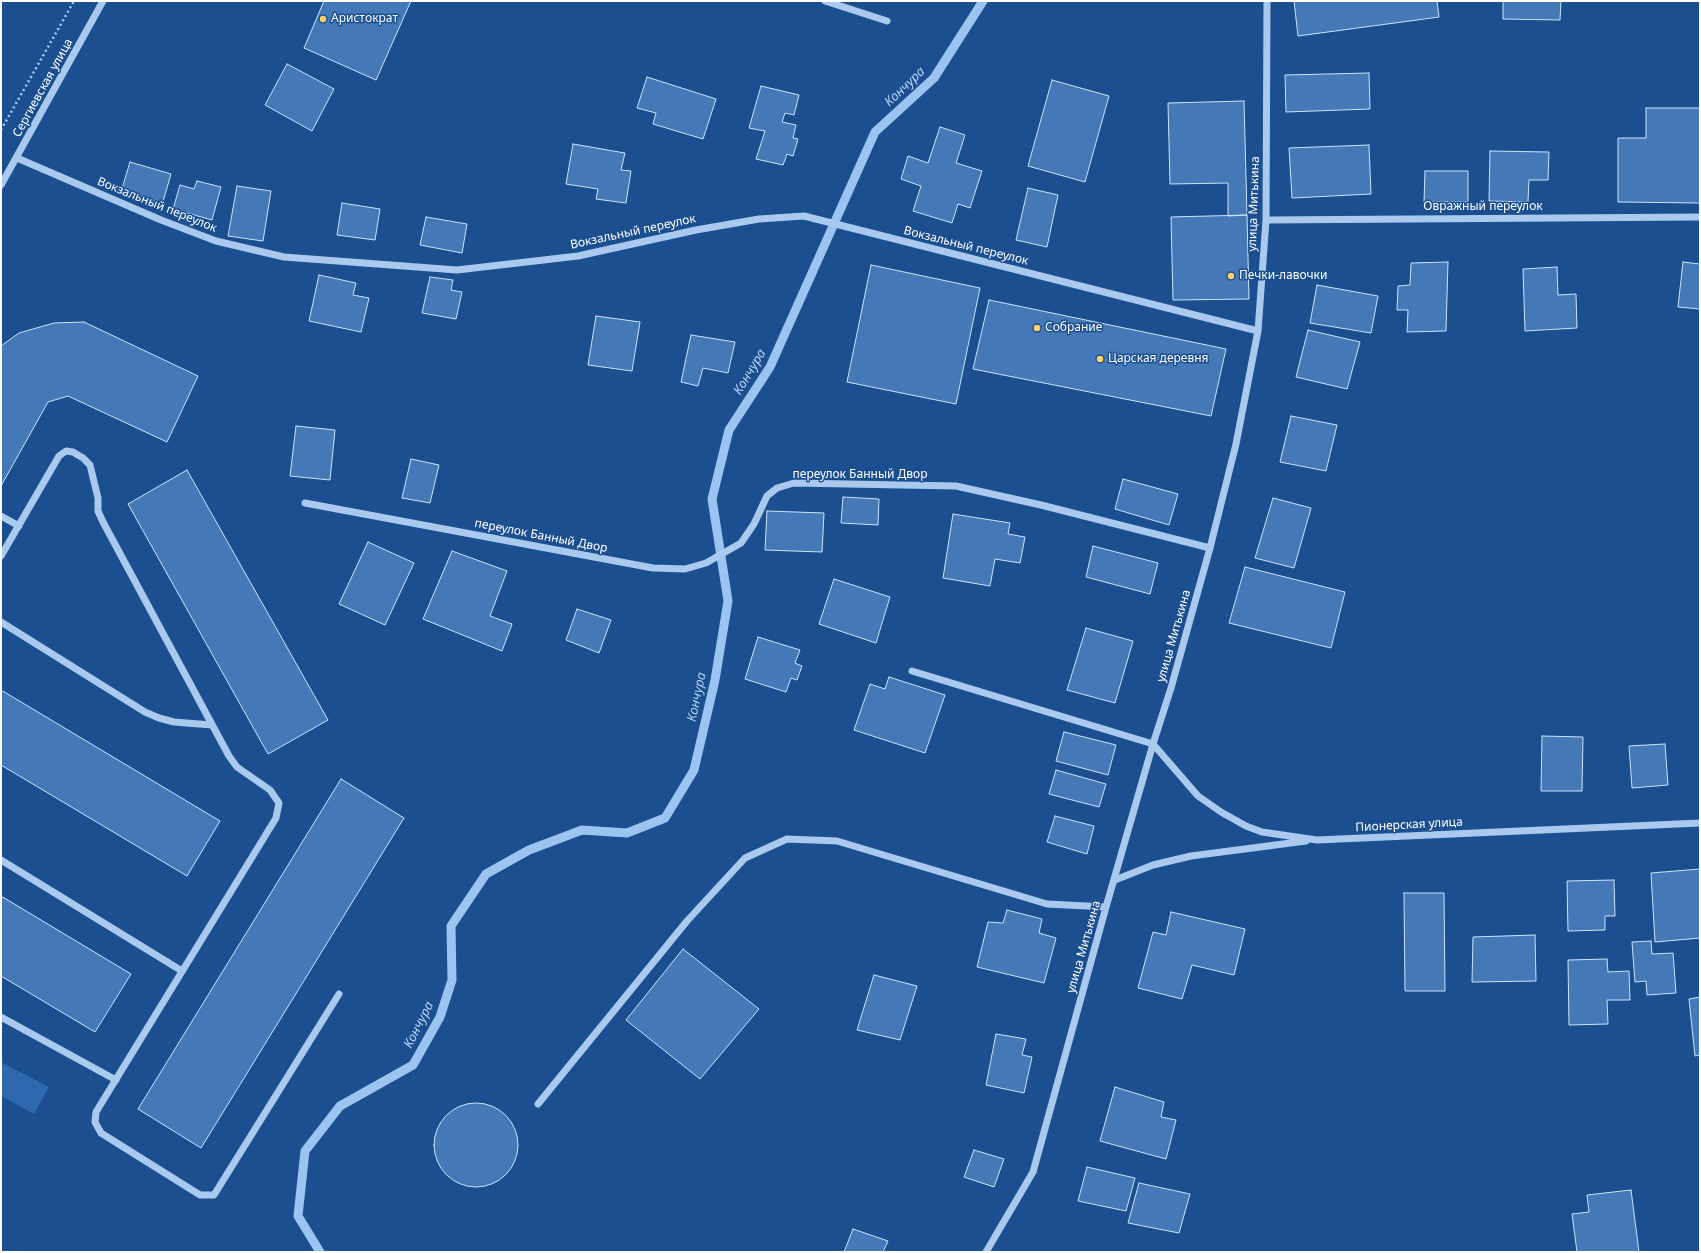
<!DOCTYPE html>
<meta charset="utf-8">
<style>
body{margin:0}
#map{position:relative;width:1701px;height:1253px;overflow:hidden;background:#1b4f8f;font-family:"Noto Sans",sans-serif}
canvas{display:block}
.frame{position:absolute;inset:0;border:2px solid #fff;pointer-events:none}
</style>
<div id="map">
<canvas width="1701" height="1253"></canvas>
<div class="frame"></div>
</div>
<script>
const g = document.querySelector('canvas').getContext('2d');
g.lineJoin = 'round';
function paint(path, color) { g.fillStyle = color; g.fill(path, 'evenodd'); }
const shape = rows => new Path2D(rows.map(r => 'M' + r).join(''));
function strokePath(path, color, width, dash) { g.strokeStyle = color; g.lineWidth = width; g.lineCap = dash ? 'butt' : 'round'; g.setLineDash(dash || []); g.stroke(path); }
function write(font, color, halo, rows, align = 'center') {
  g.font = font + ' "Noto Sans",sans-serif'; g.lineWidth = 3; g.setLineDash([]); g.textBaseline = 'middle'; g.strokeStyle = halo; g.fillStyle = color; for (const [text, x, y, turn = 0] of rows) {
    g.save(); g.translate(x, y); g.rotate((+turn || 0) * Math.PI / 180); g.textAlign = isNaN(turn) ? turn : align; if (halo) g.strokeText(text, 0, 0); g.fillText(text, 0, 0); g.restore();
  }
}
paint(shape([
 [1,1062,49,1087,34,1114,1,1096]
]), '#2e69ad');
strokePath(shape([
 [320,1252,298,1216,305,1151,340,1106,413,1065,440,1017,452,980,451,926,486,874,529,850,582,830,627,833,665,818,694,770,715,680,728,601,712,499,729,430,770,367,875,132,934,78,983,1]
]), '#9cc4f0', 9);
const building = shape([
 [324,1,411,1,376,80,304,48,324,1],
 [1294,1,1437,1,1439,17,1298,36,1294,1],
 [1503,1,1561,1,1560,20,1503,19,1503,1],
 [287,64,334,89,312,131,265,105,287,64],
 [1369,73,1370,109,1286,112,1285,75,1369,73],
 [647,77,716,99,703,139,653,124,656,113,637,108,647,77],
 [1052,80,1109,96,1085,182,1028,166,1052,80],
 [761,86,799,95,794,115,785,113,782,122,796,125,793,138,798,139,793,156,787,154,783,165,756,159,765,131,749,128,761,86],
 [1244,101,1247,215,1228,216,1228,183,1170,184,1168,103,1244,101],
 [1646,108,1700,108,1700,203,1618,202,1618,138,1646,138,1646,108],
 [940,127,965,135,956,163,982,171,970,208,958,204,952,223,913,211,921,186,901,179,908,156,928,163,940,127],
 [573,144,625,153,621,170,631,171,626,203,596,199,598,189,566,184,573,144],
 [1369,145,1371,194,1292,198,1289,148,1369,145],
 [1490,151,1549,152,1548,180,1529,180,1528,202,1489,201,1490,151],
 [130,162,171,174,162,205,121,192,130,162],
 [1425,171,1468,171,1468,202,1424,202,1425,171],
 [197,181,221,187,212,220,173,209,180,185,194,189,197,181],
 [237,186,271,191,263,241,228,236,237,186],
 [1028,188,1058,195,1047,247,1016,240,1028,188],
 [342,203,380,209,375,240,337,235,342,203],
 [1247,215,1249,299,1173,300,1171,217,1247,215],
 [426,217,467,224,462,253,420,245,426,217],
 [1448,262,1446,331,1407,332,1408,310,1397,310,1398,286,1410,285,1411,263,1448,262],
 [1683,262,1700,264,1700,309,1678,307,1683,262],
 [871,265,980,288,956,404,847,382,871,265],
 [1557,267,1558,295,1576,294,1577,328,1525,331,1523,269,1557,267],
 [319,275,356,283,353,295,369,298,361,332,309,321,319,275],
 [430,277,453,280,451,290,462,292,456,319,422,313,430,277],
 [1317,285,1378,296,1371,333,1310,323,1317,285],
 [989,300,1226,349,1211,416,973,369,989,300],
 [596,316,640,322,632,371,588,365,596,316],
 [84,322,198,376,167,442,68,396,48,402,1,486,1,346,19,333,54,323,84,322],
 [1308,330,1360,342,1347,389,1296,377,1308,330],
 [691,335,735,342,728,373,703,368,698,386,681,382,691,335],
 [1291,416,1337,425,1326,471,1280,462,1291,416],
 [296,426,335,430,330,480,290,476,296,426],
 [411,459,439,465,430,503,402,498,411,459],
 [187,470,328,720,268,754,128,504,187,470],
 [1123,479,1178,494,1169,525,1115,509,1123,479],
 [843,497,879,499,878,525,841,523,843,497],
 [1273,498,1311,508,1294,568,1255,558,1273,498],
 [767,511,824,513,822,552,765,550,767,511],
 [953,514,1010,523,1008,534,1025,537,1020,563,995,559,990,586,943,578,953,514],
 [368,542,414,563,385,625,339,604,368,542],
 [1093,546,1158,563,1150,594,1086,577,1093,546],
 [452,551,507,571,490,616,512,624,502,651,423,619,452,551],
 [1245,567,1345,592,1331,648,1229,623,1245,567],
 [834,579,890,597,876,643,819,624,834,579],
 [577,609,611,620,599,653,566,640,577,609],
 [1086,628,1133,641,1115,703,1067,690,1086,628],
 [758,637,800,650,795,663,802,666,797,680,791,678,786,692,745,679,758,637],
 [889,677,945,695,925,753,854,730,870,684,885,689,889,677],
 [1,690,220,821,187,876,1,765,1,690],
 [1064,732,1116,745,1108,775,1056,761,1064,732],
 [1542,736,1583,737,1582,791,1541,791,1542,736],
 [1665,744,1668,785,1632,788,1629,746,1665,744],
 [1056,770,1106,784,1099,807,1049,794,1056,770],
 [341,779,404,818,201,1148,138,1109,341,779],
 [1055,816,1094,826,1087,854,1047,842,1055,816],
 [1700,869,1700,938,1655,942,1651,873,1700,869],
 [1614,880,1615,916,1605,916,1605,930,1568,931,1567,881,1614,880],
 [1404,893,1444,893,1445,991,1405,991,1404,893],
 [1,896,131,974,95,1032,1,976,1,896],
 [1007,910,1042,919,1039,933,1056,938,1044,983,977,967,988,922,1003,923,1007,910],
 [1171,912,1245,929,1234,975,1192,965,1182,999,1138,988,1153,932,1166,935,1171,912],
 [1535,935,1536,981,1472,982,1473,937,1535,935],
 [1651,941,1652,954,1673,953,1676,993,1647,995,1646,981,1635,982,1632,942,1651,941],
 [683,949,759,1009,700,1079,626,1020,683,949],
 [1607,959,1608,972,1629,971,1630,1000,1607,1000,1608,1024,1569,1025,1568,960,1607,959],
 [874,975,917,986,900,1040,857,1030,874,975],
 [1700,997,1700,1055,1695,1056,1689,999,1700,997],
 [996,1034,1026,1039,1022,1055,1032,1057,1024,1093,986,1085,996,1034],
 [1115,1087,1164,1102,1161,1117,1176,1120,1166,1159,1100,1141,1115,1087],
 '434 1145a42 42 0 1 1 84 0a42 42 0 1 1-84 0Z',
 [974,1150,1004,1159,994,1187,964,1177,974,1150],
 [1087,1167,1135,1178,1126,1211,1078,1201,1087,1167],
 [1139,1183,1190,1194,1179,1233,1128,1223,1139,1183],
 [1631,1190,1639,1252,1577,1252,1572,1214,1589,1212,1587,1195,1631,1190],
 [853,1229,888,1241,883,1252,844,1252,853,1229]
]);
paint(building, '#4478b7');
strokePath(building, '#cfe3fa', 1);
strokePath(shape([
 [1,130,74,1]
]), '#a9c9ee', 2.5, [2, 3]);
strokePath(shape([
 [825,1,887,21],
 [17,158,161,220,216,241,284,257,457,270,578,256,696,230,759,219,804,216,1258,331],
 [1,185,103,1],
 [1266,220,1700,217],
 [305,503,653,568,685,569,706,563,741,543,754,524,767,496,777,488,794,483,956,486,1041,505,1210,548],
 [1,516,19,526],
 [1,556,59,456,66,451,73,452,83,458,90,465,98,498,98,511,103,522,229,756,237,767,270,790,279,803,276,818,96,1112,95,1122,101,1133,200,1195,214,1195,339,994],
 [1,622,145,712,159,718,174,722,212,725],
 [912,671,1153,744],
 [1153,744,1198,796,1221,812,1246,826,1262,832,1317,840,1700,823],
 [1,860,182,971],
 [1115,880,1153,865,1191,856,1306,841],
 [1,1017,116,1080],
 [538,1104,687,921,745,858,787,839,837,841,1047,904,1106,907],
 [986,1252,1033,1172,1106,907,1153,744,1171,688,1210,548,1236,444,1258,331,1266,220,1267,1]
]), '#a9c9ee', 7);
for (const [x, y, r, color] of [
 [323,19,4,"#ffd166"],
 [1231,276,4,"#ffd166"],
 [1037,328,4,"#ffd166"],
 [1100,359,4,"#ffd166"]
]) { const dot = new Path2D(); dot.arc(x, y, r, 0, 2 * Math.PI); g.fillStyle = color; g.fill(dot); strokePath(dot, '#1b4f8f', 1.5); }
write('12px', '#fff', '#1b4f8f', [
 ["Аристoкрат",331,19],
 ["Печки-лавочки",1239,276],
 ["Собрание",1045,328],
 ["Царская деревня",1108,359]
], 'left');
write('12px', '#fff', '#1b4f8f', [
 ["Сергиевская улица",43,88,-61],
 ["улица Митькина",1254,204,-88],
 ["Вокзальный переулок",157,205,22],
 ["Овражный переулок",1483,207],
 ["Вокзальный переулок",633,232,-12],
 ["Вокзальный переулок",966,246,14],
 ["переулок Банный Двор",860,475],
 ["переулок Банный Двор",541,536,11],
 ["улица Митькина",1174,636,-74],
 ["Пионерская улица",1409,825,-3],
 ["улица Митькина",1084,947,-74]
]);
write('italic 13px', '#b5d3f5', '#1b4f8f', [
 ["Кончура",905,87,-44],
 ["Кончура",750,372,-59],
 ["Кончура",697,697,-78],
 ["Кончура",419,1025,-63]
]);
</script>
